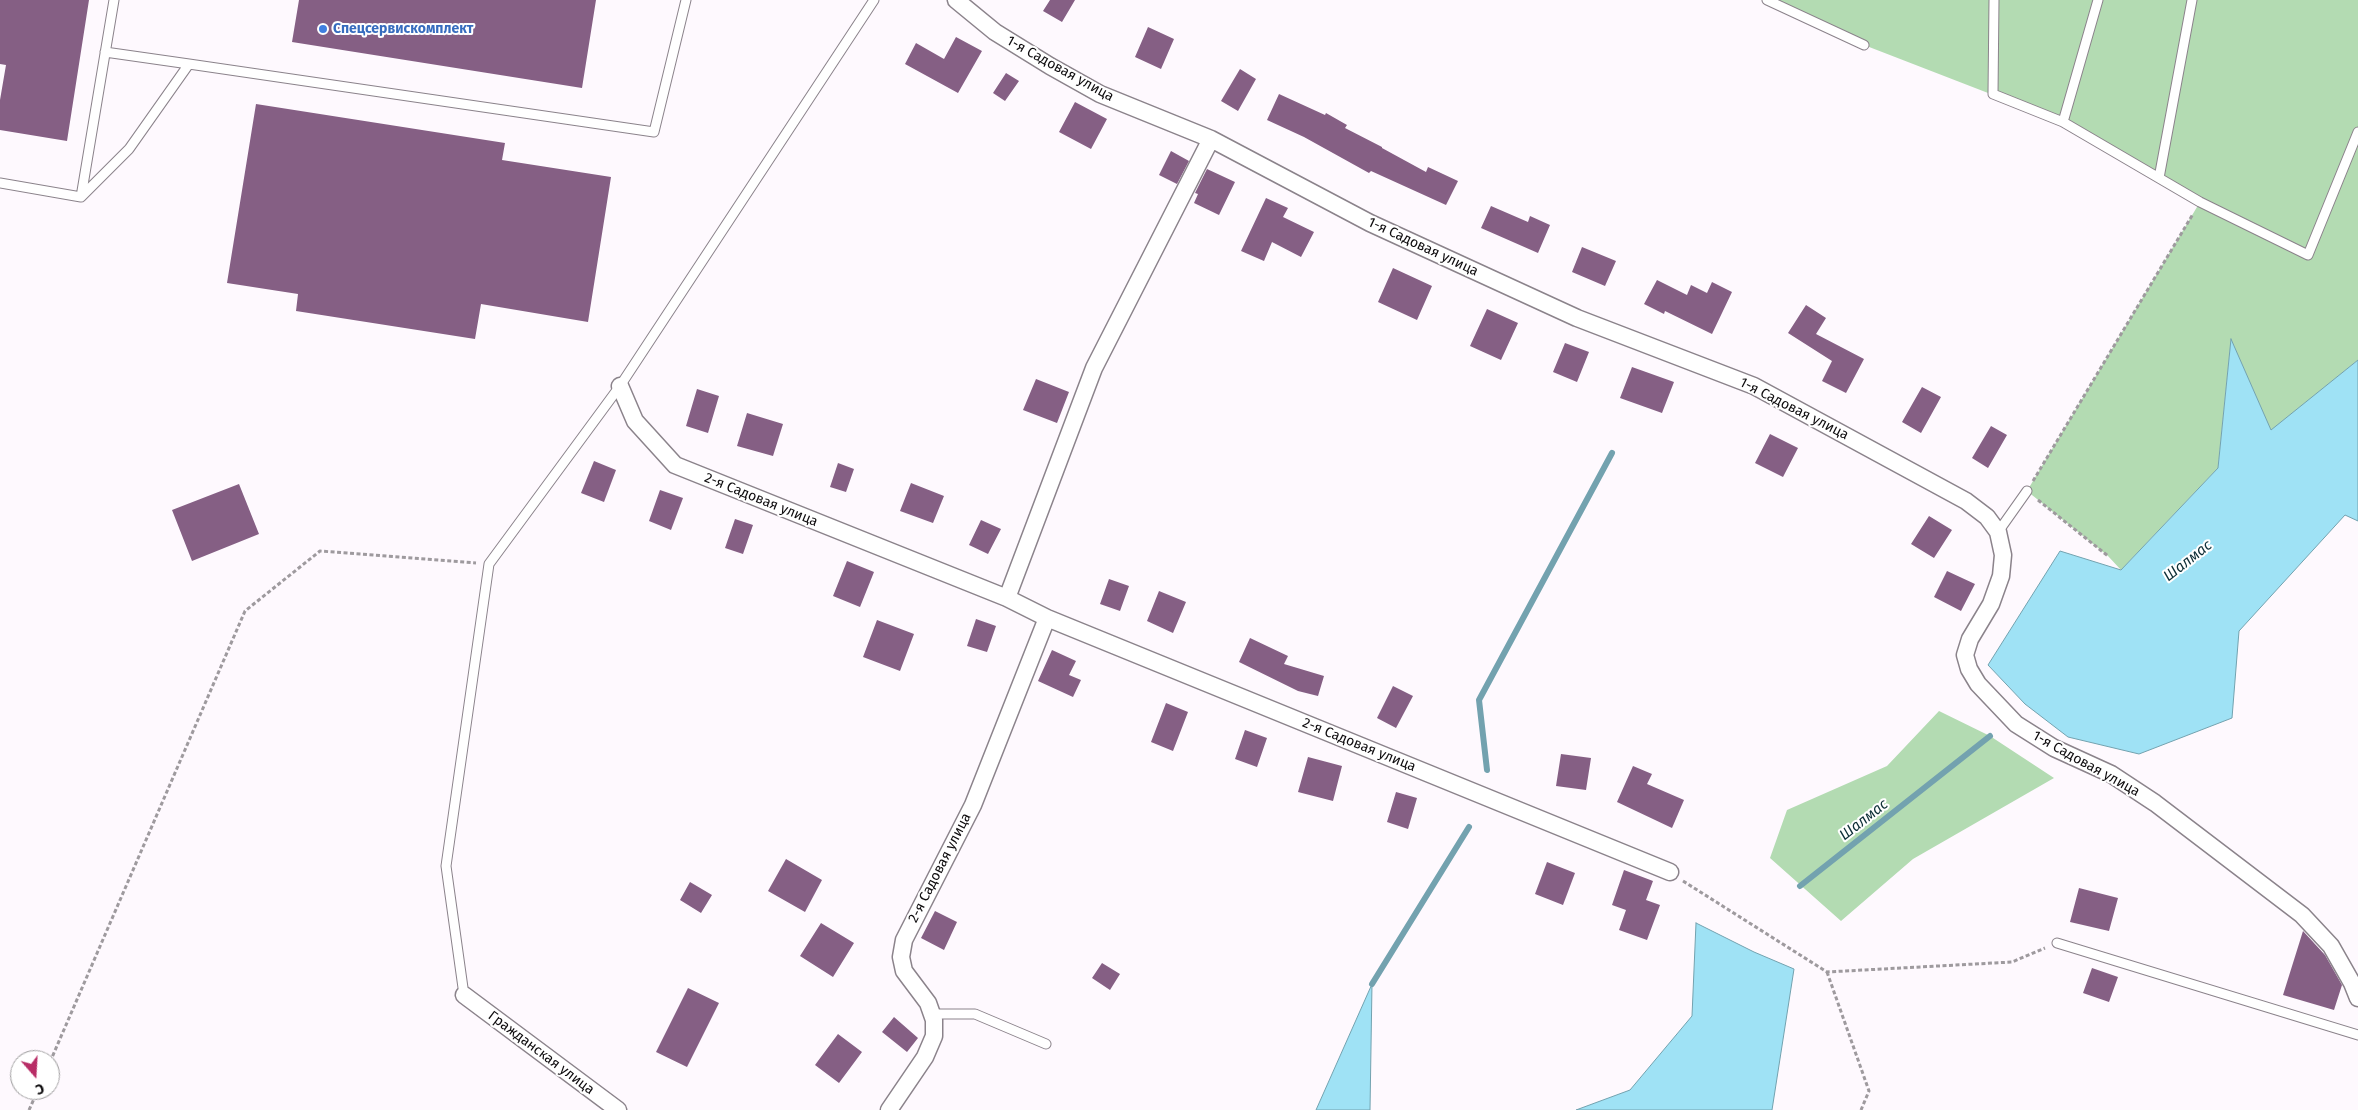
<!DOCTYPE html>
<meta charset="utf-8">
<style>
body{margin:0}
#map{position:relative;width:2358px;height:1110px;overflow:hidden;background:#fef9fe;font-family:"Fira Sans",sans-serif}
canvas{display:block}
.north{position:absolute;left:10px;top:1050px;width:50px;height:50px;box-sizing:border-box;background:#fff;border:1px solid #9e9d9e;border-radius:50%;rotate:161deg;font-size:14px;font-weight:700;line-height:20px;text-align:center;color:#0d0b0d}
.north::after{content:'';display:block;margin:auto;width:18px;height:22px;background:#b82d66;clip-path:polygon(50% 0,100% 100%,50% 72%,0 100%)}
</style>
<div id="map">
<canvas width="2358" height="1110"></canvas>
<div class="north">С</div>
</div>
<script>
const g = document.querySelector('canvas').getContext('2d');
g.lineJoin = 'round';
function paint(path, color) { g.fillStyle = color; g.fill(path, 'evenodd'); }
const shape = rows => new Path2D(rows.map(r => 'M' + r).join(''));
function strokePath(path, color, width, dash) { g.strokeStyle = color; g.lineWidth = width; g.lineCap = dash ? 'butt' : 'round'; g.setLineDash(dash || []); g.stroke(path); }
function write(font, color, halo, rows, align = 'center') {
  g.font = font + ' "Fira Sans",sans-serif'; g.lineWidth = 4; g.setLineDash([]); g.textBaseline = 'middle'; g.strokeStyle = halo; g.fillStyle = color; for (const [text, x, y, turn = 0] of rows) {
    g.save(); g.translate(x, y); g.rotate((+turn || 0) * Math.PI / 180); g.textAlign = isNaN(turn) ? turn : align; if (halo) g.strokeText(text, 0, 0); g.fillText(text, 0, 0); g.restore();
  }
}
paint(shape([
 [1768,0,2358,0,2358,360,2271,431,2231,340,2218,468,2121,570,2108,556,2027,491,2200,202,2063,122,1864,45],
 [1939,711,1990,736,2054,778,1913,859,1841,921,1770,858,1787,810,1887,766]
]), '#b3dbb2');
const water = shape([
 [2231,339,2271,430,2358,360,2358,521,2345,515,2239,631,2232,718,2139,754,2068,737,2025,704,1988,665,2060,551,2121,570,2218,468,2231,339],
 [1696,923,1754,952,1794,969,1772,1110,1576,1110,1630,1090,1692,1016,1696,923],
 [1372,984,1370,1110,1316,1110,1372,984]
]);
paint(water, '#9fe2f5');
strokePath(water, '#73a2af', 1);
strokePath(shape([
 [1487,770,1479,700,1612,453],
 [1800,886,1990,736],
 [1372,984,1469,827]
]), '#73a2af', 6);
paint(shape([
 [0,0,89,0,67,141,0,130,0,100,6,65,0,64],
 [299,0,596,0,582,88,292,42],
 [1050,0,1075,0,1062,22,1043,11],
 [1148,27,1174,39,1161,69,1135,57],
 [956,37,982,51,958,93,905,64,916,43,944,59],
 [1240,69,1256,79,1238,111,1221,101],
 [1006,73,1019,81,1005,101,993,93],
 [1279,94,1325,115,1326,113,1347,125,1345,128,1382,147,1382,148,1426,172,1428,167,1458,181,1446,205,1371,171,1369,173,1304,137,1267,120],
 [1075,102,1107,119,1091,149,1059,132],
 [256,104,505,143,502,160,611,177,588,322,481,304,475,339,296,311,298,294,227,283],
 [1171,151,1189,161,1177,184,1159,175],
 [1207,169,1235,182,1219,215,1194,203,1198,194,1195,193],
 [1266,198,1288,208,1283,217,1314,232,1301,257,1272,242,1264,261,1241,251],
 [1491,206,1528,222,1530,216,1550,225,1538,253,1481,228],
 [1582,247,1616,261,1605,286,1572,272],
 [1393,268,1432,286,1417,320,1378,302],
 [1657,280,1687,295,1691,285,1707,293,1712,282,1732,292,1712,334,1665,311,1664,314,1644,304],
 [1806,305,1826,318,1816,334,1864,359,1846,393,1822,381,1832,361,1788,333],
 [1487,309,1518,323,1501,360,1470,346],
 [1565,343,1589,352,1577,382,1553,372],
 [1632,367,1674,382,1662,413,1620,398],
 [1036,379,1069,392,1057,423,1023,410],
 [1922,387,1941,397,1921,433,1902,422],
 [697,389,719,396,708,433,686,426],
 [747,413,783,424,773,456,737,446],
 [1991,426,2007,435,1988,468,1972,458],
 [1770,434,1798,448,1783,477,1755,463],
 [594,461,616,470,604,502,581,493],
 [838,463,854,469,846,492,830,487],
 [911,483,944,496,933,523,900,511],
 [239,484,259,534,192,561,172,510],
 [660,490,683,498,671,530,649,521],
 [1929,516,1952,530,1934,558,1911,544],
 [735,519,753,525,743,554,725,548],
 [981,520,1001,529,988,554,969,545],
 [847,561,874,572,860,607,833,596],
 [1947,571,1975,584,1961,611,1934,597],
 [1109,579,1129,586,1120,611,1100,604],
 [1159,591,1186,602,1173,633,1147,621],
 [976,619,996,626,987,652,967,646],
 [877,620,914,634,900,671,863,657],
 [1250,638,1288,656,1284,664,1324,676,1318,696,1298,691,1239,662],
 [1052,650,1076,661,1069,675,1081,680,1073,697,1038,681],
 [1393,686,1413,696,1396,728,1377,718],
 [1166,703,1188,712,1173,751,1151,742],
 [1245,730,1267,738,1257,767,1235,759],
 [1561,754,1591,758,1586,790,1556,786],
 [1308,757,1342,766,1333,801,1298,792],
 [1633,766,1652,774,1647,784,1684,800,1672,828,1617,802],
 [1396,792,1417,798,1408,829,1387,822],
 [786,859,822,880,805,912,768,891],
 [1547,862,1575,873,1563,905,1535,894],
 [1624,870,1653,881,1646,900,1660,905,1647,940,1619,930,1626,910,1612,905],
 [690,882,712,895,701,913,680,900],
 [2079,888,2118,898,2109,931,2070,922],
 [935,911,957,922,944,950,921,938],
 [821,923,854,943,833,977,800,956],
 [2303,931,2325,955,2342,985,2334,1010,2283,995],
 [1102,963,1120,974,1110,990,1092,978],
 [2092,968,2118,977,2109,1002,2083,993],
 [688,988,719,1003,687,1067,656,1052],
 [894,1017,918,1038,907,1052,882,1032],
 [838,1034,862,1052,839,1083,815,1065]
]), '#855f84');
const lane = shape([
 [1767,0,1864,45],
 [1994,0,1993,94,2063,122,2200,202,2308,255,2358,132],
 [105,52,189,64],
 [2063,122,2098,0],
 [2159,178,2192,0],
 [0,183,81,197,129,149,189,64,654,132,686,0],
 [81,197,114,0],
 [1998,532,2027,491],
 [2057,943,2358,1035],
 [464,995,446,866,489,564,620,386,874,0],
 [932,1014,975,1014,1046,1044]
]);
const street = shape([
 [956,0,995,32,1050,66,1100,94,1211,139,1370,223,1577,318,1754,386,1966,501,1987,517,1998,532,2003,555,2001,576,1991,604,1970,639,1965,655,1969,669,1978,684,2016,724,2054,748,2111,774,2155,803,2302,915,2331,946,2352,983,2358,998],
 [620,386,635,421,675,465,1007,598,1047,618,1670,872],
 [1007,598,1094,368,1211,139],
 [464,995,618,1110],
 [889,1110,925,1057,934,1036,934,1020,928,1003,904,971,901,957,904,940,973,805,1047,618]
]);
strokePath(lane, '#8b838b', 11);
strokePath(street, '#8b838b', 19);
strokePath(shape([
 [2033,481,2193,214],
 [2038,500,2108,556],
 [1683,881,1827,972,2012,962,2045,948],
 [1827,972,1869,1091,1861,1110],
 [50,1062,245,611,320,551,476,563],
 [29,1110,38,1090]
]), '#9e9a9e', 3, [4, 2.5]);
strokePath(lane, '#fff', 9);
strokePath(street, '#fff', 16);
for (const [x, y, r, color] of [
 [323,29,5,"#3f7fe0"]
]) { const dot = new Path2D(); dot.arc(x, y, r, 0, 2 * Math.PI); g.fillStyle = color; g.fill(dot); strokePath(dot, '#fff', 2); }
write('bold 14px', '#366cbe', '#fff', [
 ["Спецсервискомплект",333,29]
], 'left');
write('14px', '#0d0b0d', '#fff', [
 ["1-я Садовая улица",1060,69,29],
 ["1-я Садовая улица",1423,247,25],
 ["1-я Садовая улица",1794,409,27],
 ["2-я Садовая улица",761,500,22],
 ["2-я Садовая улица",1359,745,22],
 ["1-я Садовая улица",2086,764,29],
 ["2-я Садовая улица",940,868,-63],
 ["Гражданская улица",541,1053,37]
]);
write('italic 15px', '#0d2e36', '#fff', [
 ["Шалмас",2188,561,-38],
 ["Шалмас",1864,820,-38]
]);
</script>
